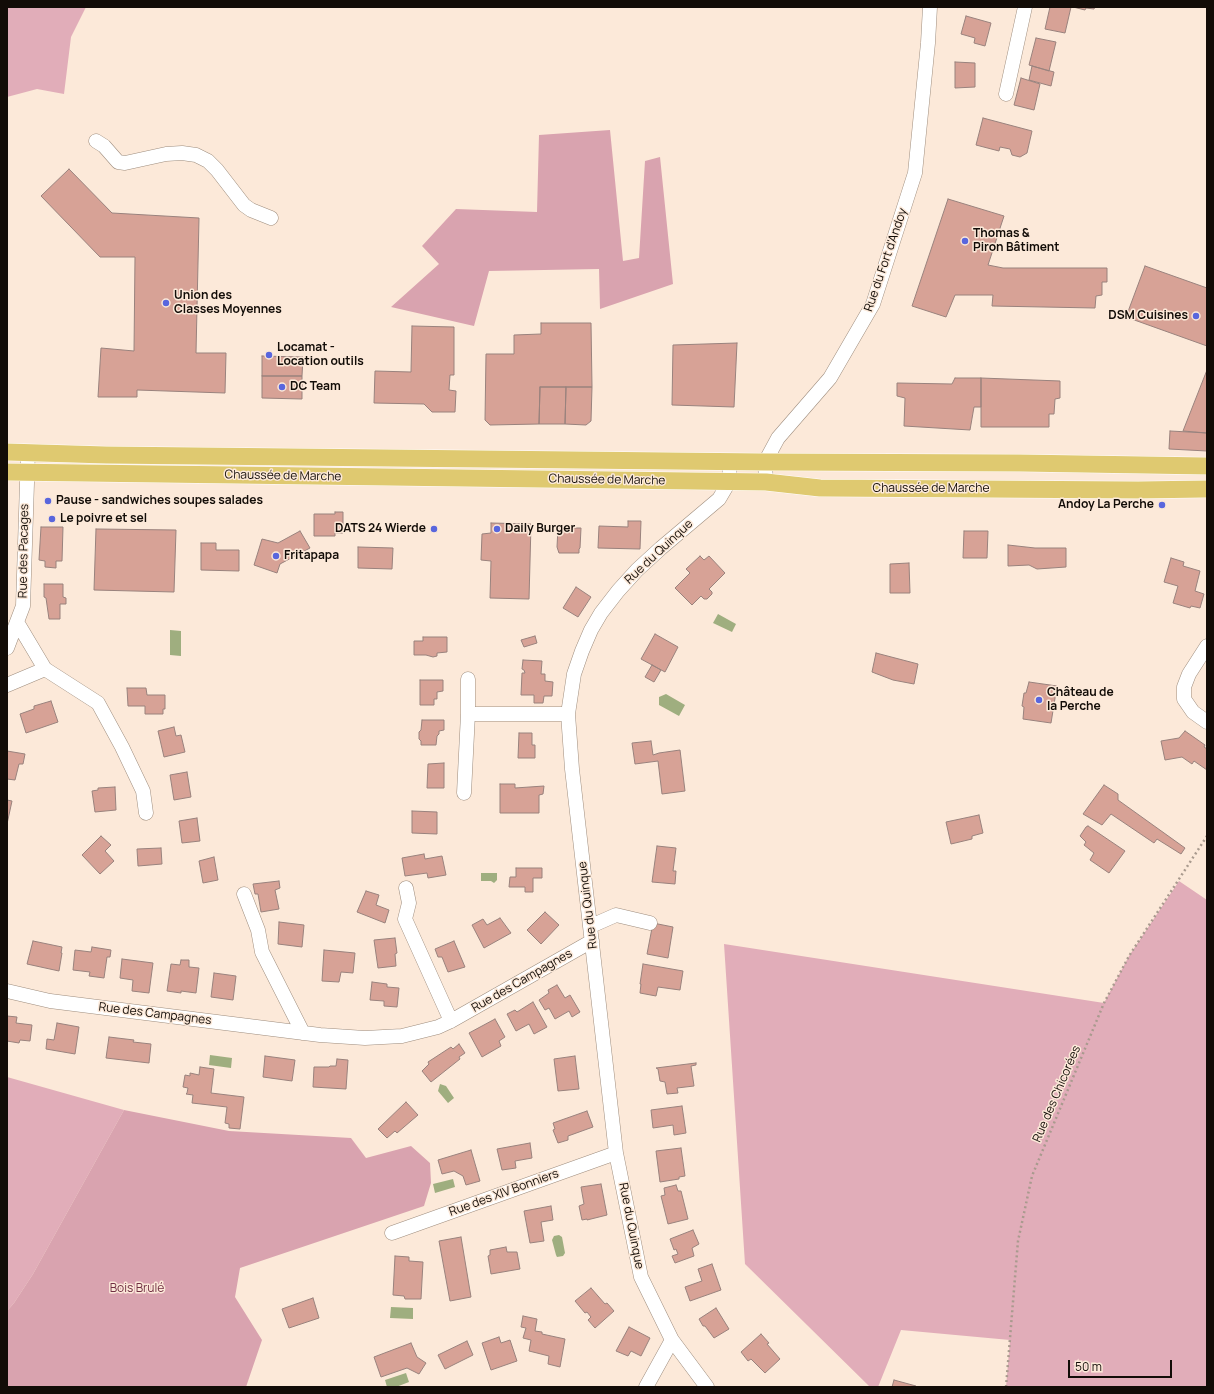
<!DOCTYPE html>
<meta charset="utf-8">
<style>
body{margin:0}
#map{position:relative;width:1214px;height:1394px;overflow:hidden;background:#fce9d9;font-family:Manrope,sans-serif}
canvas{display:block}
.frame{position:absolute;inset:0;border:8px solid #120c07;pointer-events:none}
.scale{position:absolute;left:1068px;top:1360px;width:104px;height:18px;box-sizing:border-box;border:2px solid #120c07;border-top:0;padding-left:5px;font-size:12px;line-height:14px;white-space:nowrap;color:#120c07;-webkit-text-stroke:3px #fce9d9;paint-order:stroke}
</style>
<div id="map">
<canvas width="1214" height="1394"></canvas>
<div class="frame"></div>
<div class="scale">50 m</div>
</div>
<script>
const g = document.querySelector('canvas').getContext('2d');
g.lineJoin = 'round';
function paint(path, color) { g.fillStyle = color; g.fill(path, 'evenodd'); }
const shape = rows => new Path2D(rows.map(r => 'M' + r).join(''));
function strokePath(path, color, width, dash) { g.strokeStyle = color; g.lineWidth = width; g.lineCap = dash ? 'butt' : 'round'; g.setLineDash(dash || []); g.stroke(path); }
function write(font, color, halo, rows, align = 'center') {
  g.font = font + ' Manrope,sans-serif'; g.lineWidth = 3; g.setLineDash([]); g.textBaseline = 'middle'; g.strokeStyle = halo; g.fillStyle = color; for (const [text, x, y, turn = 0] of rows) {
    g.save(); g.translate(x, y); g.rotate((+turn || 0) * Math.PI / 180); g.textAlign = isNaN(turn) ? turn : align; if (halo) g.strokeText(text, 0, 0); g.fillText(text, 0, 0); g.restore();
  }
}
paint(shape([
 [7,7,86,7,71,37,64,94,37,89,7,97],
 [1179,881,1207,900,1207,1387,1006,1387,1010,1340,901,1330,878,1387,870,1387,745,1264,724,944,1104,1003,1129,956],
 [7,1077,124,1110,33,1274,14,1303,7,1311]
]), '#e1adb9');
paint(shape([
 [610,130,623,261,639,258,645,161,660,157,673,284,600,309,599,269,489,271,474,326,391,307,439,264,422,246,456,209,537,212,539,135],
 [124,1110,229,1131,351,1138,366,1158,411,1146,430,1163,431,1183,424,1206,240,1268,235,1297,262,1340,246,1387,7,1387,7,1311,14,1303,33,1274]
]), '#d9a3af');
paint(shape([
 [718,614,736,624,732,632,713,623],
 [170,630,181,631,181,656,170,655],
 [666,694,685,705,679,716,659,705,659,697],
 [481,873,497,873,497,880,494,883,491,881,481,881],
 [210,1055,232,1058,231,1068,209,1065],
 [440,1084,446,1086,454,1098,448,1103,438,1091],
 [453,1179,455,1187,435,1193,433,1184],
 [559,1235,562,1237,565,1253,563,1256,557,1257,556,1255,552,1240,554,1236],
 [391,1307,413,1308,413,1319,390,1318],
 [406,1373,409,1382,396,1387,387,1387,385,1380]
]), '#9fae7f');
const building = shape([
 [1050,7,1071,7,1065,33,1045,29,1050,7],
 [1073,7,1095,7,1094,9,1086,8,1085,10,1073,7],
 [966,16,991,23,985,46,974,43,975,38,961,34,966,16],
 [1036,38,1056,42,1049,71,1029,65,1036,38],
 [955,62,975,63,975,87,955,88,955,62],
 [1032,66,1054,72,1051,86,1029,80,1032,66],
 [1021,78,1040,84,1034,110,1014,105,1021,78],
 [983,118,1032,131,1027,153,1020,157,1012,155,1010,149,1000,147,999,151,976,145,983,118],
 [69,169,112,213,199,218,196,353,226,353,225,393,137,390,137,397,98,397,101,348,134,351,135,257,100,257,41,196,69,169],
 [948,199,1004,216,988,265,1003,268,1107,268,1107,282,1102,282,1102,295,1096,296,1095,308,992,306,993,295,955,295,946,317,912,306,948,199],
 [1145,266,1207,288,1207,346,1126,317,1145,266],
 [541,323,591,323,592,387,540,387,539,424,490,425,485,420,486,354,514,354,514,335,541,334,541,323],
 [412,326,454,327,454,375,450,375,449,390,456,391,455,412,432,412,424,404,374,403,375,371,411,372,412,326],
 [737,343,734,407,672,405,673,345,737,343],
 [262,356,303,357,302,376,262,376,262,356],
 [1207,370,1207,433,1183,431,1207,370],
 [262,376,302,376,302,399,262,398,262,376],
 [955,378,981,378,981,407,974,407,970,430,904,426,905,398,897,396,897,383,952,384,955,378],
 [981,378,1060,381,1060,398,1055,399,1054,414,1049,414,1049,427,981,427,981,378],
 [540,387,566,387,565,424,539,424,540,387],
 [566,387,592,387,591,421,586,425,565,424,566,387],
 [1170,431,1207,433,1207,451,1169,449,1170,431],
 [335,512,343,512,343,533,335,533,335,536,314,536,314,514,335,514,335,512],
 [628,521,641,521,640,549,598,548,599,526,628,527,628,521],
 [491,523,531,524,529,599,490,598,491,561,481,560,482,534,491,533,491,523],
 [41,527,63,527,62,561,56,561,56,568,45,567,45,561,39,560,41,527],
 [558,528,581,528,580,548,579,549,579,553,559,553,557,547,558,528],
 [96,529,176,530,174,592,94,590,96,529],
 [300,531,310,548,280,564,277,573,254,565,262,539,278,543,300,531],
 [964,531,988,531,987,558,963,558,964,531],
 [201,543,216,543,216,550,239,550,239,571,201,570,201,543],
 [1008,545,1035,548,1066,548,1066,567,1037,569,1029,565,1008,566,1008,545],
 [358,547,393,548,392,569,358,568,358,547],
 [700,556,704,560,709,556,725,573,709,589,712,592,712,594,707,599,704,599,701,596,692,605,675,588,690,573,686,569,700,556],
 [1171,558,1184,562,1183,566,1200,571,1195,591,1204,594,1200,608,1191,606,1190,608,1173,603,1178,586,1164,582,1171,558],
 [909,563,910,593,890,593,890,564,909,563],
 [44,584,63,584,63,597,66,598,66,604,60,604,60,619,49,619,46,598,44,597,44,584],
 [576,587,591,597,578,617,563,608,576,587],
 [655,634,678,647,665,672,641,659,655,634],
 [535,636,537,643,524,647,521,640,535,636],
 [423,637,447,637,447,652,437,653,437,656,433,657,426,655,414,655,414,641,423,641,423,637],
 [876,653,918,664,914,684,893,680,872,672,876,653],
 [523,660,542,661,541,674,545,674,545,681,553,682,552,696,544,696,543,703,534,703,534,695,521,695,522,673,525,673,524,670,522,669,523,660],
 [652,665,661,670,654,682,645,677,652,665],
 [420,680,443,680,443,691,437,692,437,699,434,699,434,705,420,705,420,680],
 [1029,682,1057,686,1051,723,1023,719,1024,707,1022,706,1024,693,1026,693,1029,682],
 [127,688,146,688,147,695,165,695,165,709,163,709,163,714,145,714,145,706,128,706,127,688],
 [51,701,58,722,26,733,20,714,34,709,34,706,51,701],
 [422,720,444,720,444,730,439,731,439,734,437,736,436,745,421,745,421,741,419,739,419,732,421,730,422,720],
 [174,727,176,736,181,735,185,752,164,757,158,731,174,727],
 [1185,731,1205,745,1204,747,1207,749,1207,770,1194,761,1192,764,1182,757,1165,760,1161,741,1179,738,1185,731],
 [519,733,532,733,532,745,535,745,535,758,518,758,519,733],
 [651,741,653,755,659,753,680,750,685,791,662,794,658,761,635,764,632,743,651,741],
 [7,751,25,754,23,764,19,764,15,780,7,779,7,751],
 [444,763,444,788,427,788,428,764,444,763],
 [187,772,191,797,174,800,170,775,187,772],
 [500,784,515,784,515,788,544,786,543,794,539,795,539,813,500,813,500,784],
 [1104,785,1118,794,1118,800,1185,848,1181,854,1157,839,1154,843,1111,814,1102,825,1083,814,1104,785],
 [115,787,116,810,95,812,92,791,98,790,98,788,115,787],
 [7,800,12,801,7,824,7,800],
 [412,811,437,812,437,834,412,833,412,811],
 [979,815,983,833,972,836,972,839,951,844,946,822,979,815],
 [197,818,200,841,182,843,179,821,197,818],
 [1088,826,1125,851,1109,873,1090,860,1094,853,1084,845,1086,842,1080,836,1086,827,1088,826],
 [101,836,111,845,105,851,114,861,100,874,82,855,101,836],
 [657,846,676,848,673,871,676,871,675,884,652,882,657,846],
 [161,848,162,864,138,866,137,849,161,848],
 [424,854,425,859,442,856,446,875,428,878,427,873,405,876,402,858,424,854],
 [214,857,218,880,203,883,199,861,214,857],
 [516,868,542,868,542,878,533,878,533,892,525,892,525,887,509,887,510,877,516,877,516,868],
 [279,881,280,888,275,890,279,909,261,912,258,894,255,894,253,884,279,881],
 [366,891,379,895,376,905,389,910,385,923,357,912,366,891],
 [545,912,559,925,541,944,527,930,545,912],
 [500,918,511,933,484,948,472,925,483,919,487,925,500,918],
 [279,922,304,925,302,947,278,944,279,922],
 [653,923,673,927,668,958,647,954,653,923],
 [395,938,397,953,395,954,396,966,378,968,374,940,395,938],
 [33,941,62,947,61,953,62,953,59,971,27,964,33,941],
 [454,941,465,967,448,972,442,957,438,957,435,949,454,941],
 [92,947,111,950,110,957,107,957,104,978,89,976,90,972,73,970,75,950,91,952,92,947],
 [324,950,355,953,353,973,341,972,339,982,322,981,324,950],
 [122,959,153,963,149,993,132,991,133,980,120,978,122,959],
 [181,960,189,960,189,967,199,968,196,993,181,991,181,993,167,991,171,964,180,965,181,960],
 [643,964,683,971,680,990,658,987,656,996,640,993,641,984,640,984,643,964],
 [214,973,236,976,233,1000,211,997,214,973],
 [372,982,387,984,387,987,399,988,397,1007,384,1006,384,1001,370,1000,372,982],
 [557,985,565,998,570,995,580,1012,572,1017,569,1011,555,1019,549,1008,545,1010,539,1000,549,993,548,990,557,985],
 [533,1002,547,1027,534,1034,529,1024,516,1031,507,1014,515,1010,517,1012,533,1002],
 [7,1016,17,1017,16,1023,32,1025,30,1041,20,1040,19,1043,7,1041,7,1016],
 [495,1019,505,1037,499,1041,501,1046,482,1057,469,1033,495,1019],
 [57,1023,79,1027,75,1054,46,1049,47,1039,54,1040,57,1023],
 [109,1037,134,1040,133,1042,151,1044,149,1063,106,1058,109,1037],
 [459,1044,465,1053,459,1057,460,1059,431,1082,422,1071,429,1064,428,1062,451,1047,453,1049,459,1044],
 [265,1056,295,1060,292,1081,263,1077,265,1056],
 [575,1056,579,1089,558,1091,554,1059,575,1056],
 [337,1059,348,1060,346,1089,313,1087,314,1067,329,1067,330,1066,336,1066,337,1059],
 [696,1063,696,1065,691,1066,694,1086,677,1088,678,1093,667,1094,665,1082,660,1081,658,1069,656,1068,696,1063],
 [200,1067,214,1069,211,1093,244,1097,240,1129,229,1128,229,1124,225,1123,227,1107,192,1103,193,1095,186,1094,187,1093,188,1088,183,1087,185,1075,190,1076,190,1073,199,1075,200,1067],
 [406,1102,418,1115,397,1133,395,1131,387,1138,378,1129,406,1102],
 [682,1106,686,1133,674,1135,673,1125,653,1128,651,1110,682,1106],
 [587,1111,593,1127,568,1136,568,1140,558,1143,553,1130,555,1129,553,1123,587,1111],
 [530,1143,532,1158,515,1161,516,1168,502,1170,497,1149,530,1143],
 [681,1148,685,1176,679,1177,679,1179,660,1182,656,1151,681,1148],
 [471,1150,480,1181,466,1185,463,1176,454,1171,442,1174,438,1160,471,1150],
 [601,1184,607,1215,587,1220,587,1219,582,1220,579,1206,584,1204,581,1187,601,1184],
 [676,1185,678,1191,681,1191,688,1219,668,1224,661,1196,665,1195,664,1188,676,1185],
 [551,1206,553,1220,541,1222,544,1241,530,1243,524,1211,551,1206],
 [693,1230,699,1244,692,1248,694,1256,675,1263,672,1256,678,1254,676,1249,674,1250,670,1239,693,1230],
 [461,1237,471,1297,450,1301,439,1241,461,1237],
 [506,1247,507,1252,517,1252,520,1269,491,1274,488,1256,490,1255,490,1250,506,1247],
 [395,1256,409,1257,409,1261,423,1262,421,1299,405,1299,404,1296,393,1295,395,1256],
 [712,1264,721,1290,690,1301,685,1287,702,1281,698,1269,712,1264],
 [591,1288,605,1304,607,1303,614,1311,595,1328,588,1320,591,1317,587,1312,585,1313,575,1301,591,1288],
 [313,1298,319,1318,289,1328,282,1309,313,1298],
 [716,1308,729,1329,714,1338,705,1326,703,1326,699,1319,716,1308],
 [523,1316,537,1319,535,1331,542,1332,542,1334,565,1339,560,1367,548,1364,549,1356,529,1351,531,1340,523,1338,526,1328,521,1327,523,1316],
 [629,1327,650,1338,641,1356,631,1351,628,1356,616,1351,629,1327],
 [761,1334,769,1343,767,1344,780,1359,765,1373,751,1359,748,1361,741,1352,761,1334],
 [499,1337,501,1343,510,1340,517,1361,491,1370,482,1343,499,1337],
 [467,1341,473,1355,445,1369,438,1355,467,1341],
 [411,1343,417,1357,426,1363,419,1374,407,1368,381,1377,374,1357,411,1343],
 [894,1380,916,1386,916,1387,892,1387,894,1380]
]);
paint(building, '#d7a296');
strokePath(building, '#99827d', 1);
const minor = shape([
 [1006,94,1025,7],
 [96,141,104,146,118,162,125,163,166,154,182,153,196,155,208,161,217,170,244,205,251,210,271,218],
 [766,482,765,462,778,438,830,378,873,304,915,173,928,43,930,7],
 [17,622,45,669,98,703,122,747,143,791,146,813],
 [1207,646,1189,674,1184,687,1184,699,1193,712,1207,722],
 [7,648,23,606,28,452],
 [7,685,45,669],
 [468,714,568,714],
 [464,793,468,714,468,679],
 [406,888,409,903,405,919,451,1021],
 [244,894,258,930,262,952,303,1033],
 [591,926,616,915,650,923],
 [7,991,50,1001,320,1035,365,1038,402,1036,438,1027,451,1021,592,941],
 [392,1233,616,1153],
 [646,1387,672,1340],
 [707,1387,672,1340,641,1277,616,1153,572,769,568,714,574,674,582,651,591,630,601,613,618,591,637,570,661,548,719,499,729,482,730,461]
]);
const major = shape([
 [7,452,106,455,765,462,1020,463,1207,466],
 [7,472,766,482,820,488,1138,490,1207,489]
]);
strokePath(minor, '#9e8d7e', 15);
strokePath(major, '#fff', 18);
strokePath(shape([
 [1006,1387,1018,1241,1032,1176,1104,1003,1129,956,1207,836]
]), '#a99a8e', 2.5, [2, 3]);
strokePath(minor, '#fff', 14);
strokePath(major, '#dfc970', 17);
for (const [x, y, r, color] of [
 [965,241,4,"#5966dd"],
 [166,303,4,"#5966dd"],
 [1196,316,4,"#5966dd"],
 [269,355,4,"#5966dd"],
 [282,387,4,"#5966dd"],
 [48,501,4,"#5966dd"],
 [1162,505,4,"#5966dd"],
 [52,519,4,"#5966dd"],
 [434,529,4,"#5966dd"],
 [497,529,4,"#5966dd"],
 [276,556,4,"#5966dd"],
 [1039,700,4,"#5966dd"]
]) { const dot = new Path2D(); dot.arc(x, y, r, 0, 2 * Math.PI); g.fillStyle = color; g.fill(dot); strokePath(dot, '#fce9d9', 1.5); }
write('bold 12px', '#120c07', '#fce9d9', [
 ["Thomas &",973,234],
 ["Piron Bâtiment",973,248],
 ["Union des",174,296],
 ["Classes Moyennes",174,310],
 ["DSM Cuisines",1188,316,"right"],
 ["Locamat -",277,348],
 ["Location outils",277,362],
 ["DC Team",290,387],
 ["Pause - sandwiches soupes salades",56,501],
 ["Andoy La Perche",1154,505,"right"],
 ["Le poivre et sel",60,519],
 ["DATS 24 Wierde",426,529,"right"],
 ["Daily Burger",505,529],
 ["Fritapapa",284,556],
 ["Château de",1047,693],
 ["la Perche",1047,707]
], 'left');
write('12px', '#120c07', '#fce9d9', [
 ["Rue du Fort d'Andoy",886,260,-71],
 ["Chaussée de Marche",283,476,1],
 ["Chaussée de Marche",607,480,1],
 ["Chaussée de Marche",931,489],
 ["Rue des Pacages",24,551,-89],
 ["Rue du Quinque",659,552,-43],
 ["Rue du Quinque",588,905,-97],
 ["Rue des Campagnes",522,981,-30],
 ["Rue des Campagnes",155,1014,7],
 ["Rue des Chicorées",1057,1094,-67],
 ["Rue des XIV Bonniers",504,1193,-20],
 ["Rue du Quinque",631,1226,79]
]);
write('12px', '#702e42', '#fce9d9', [
 ["Bois Brulé",137,1289]
]);
</script>
